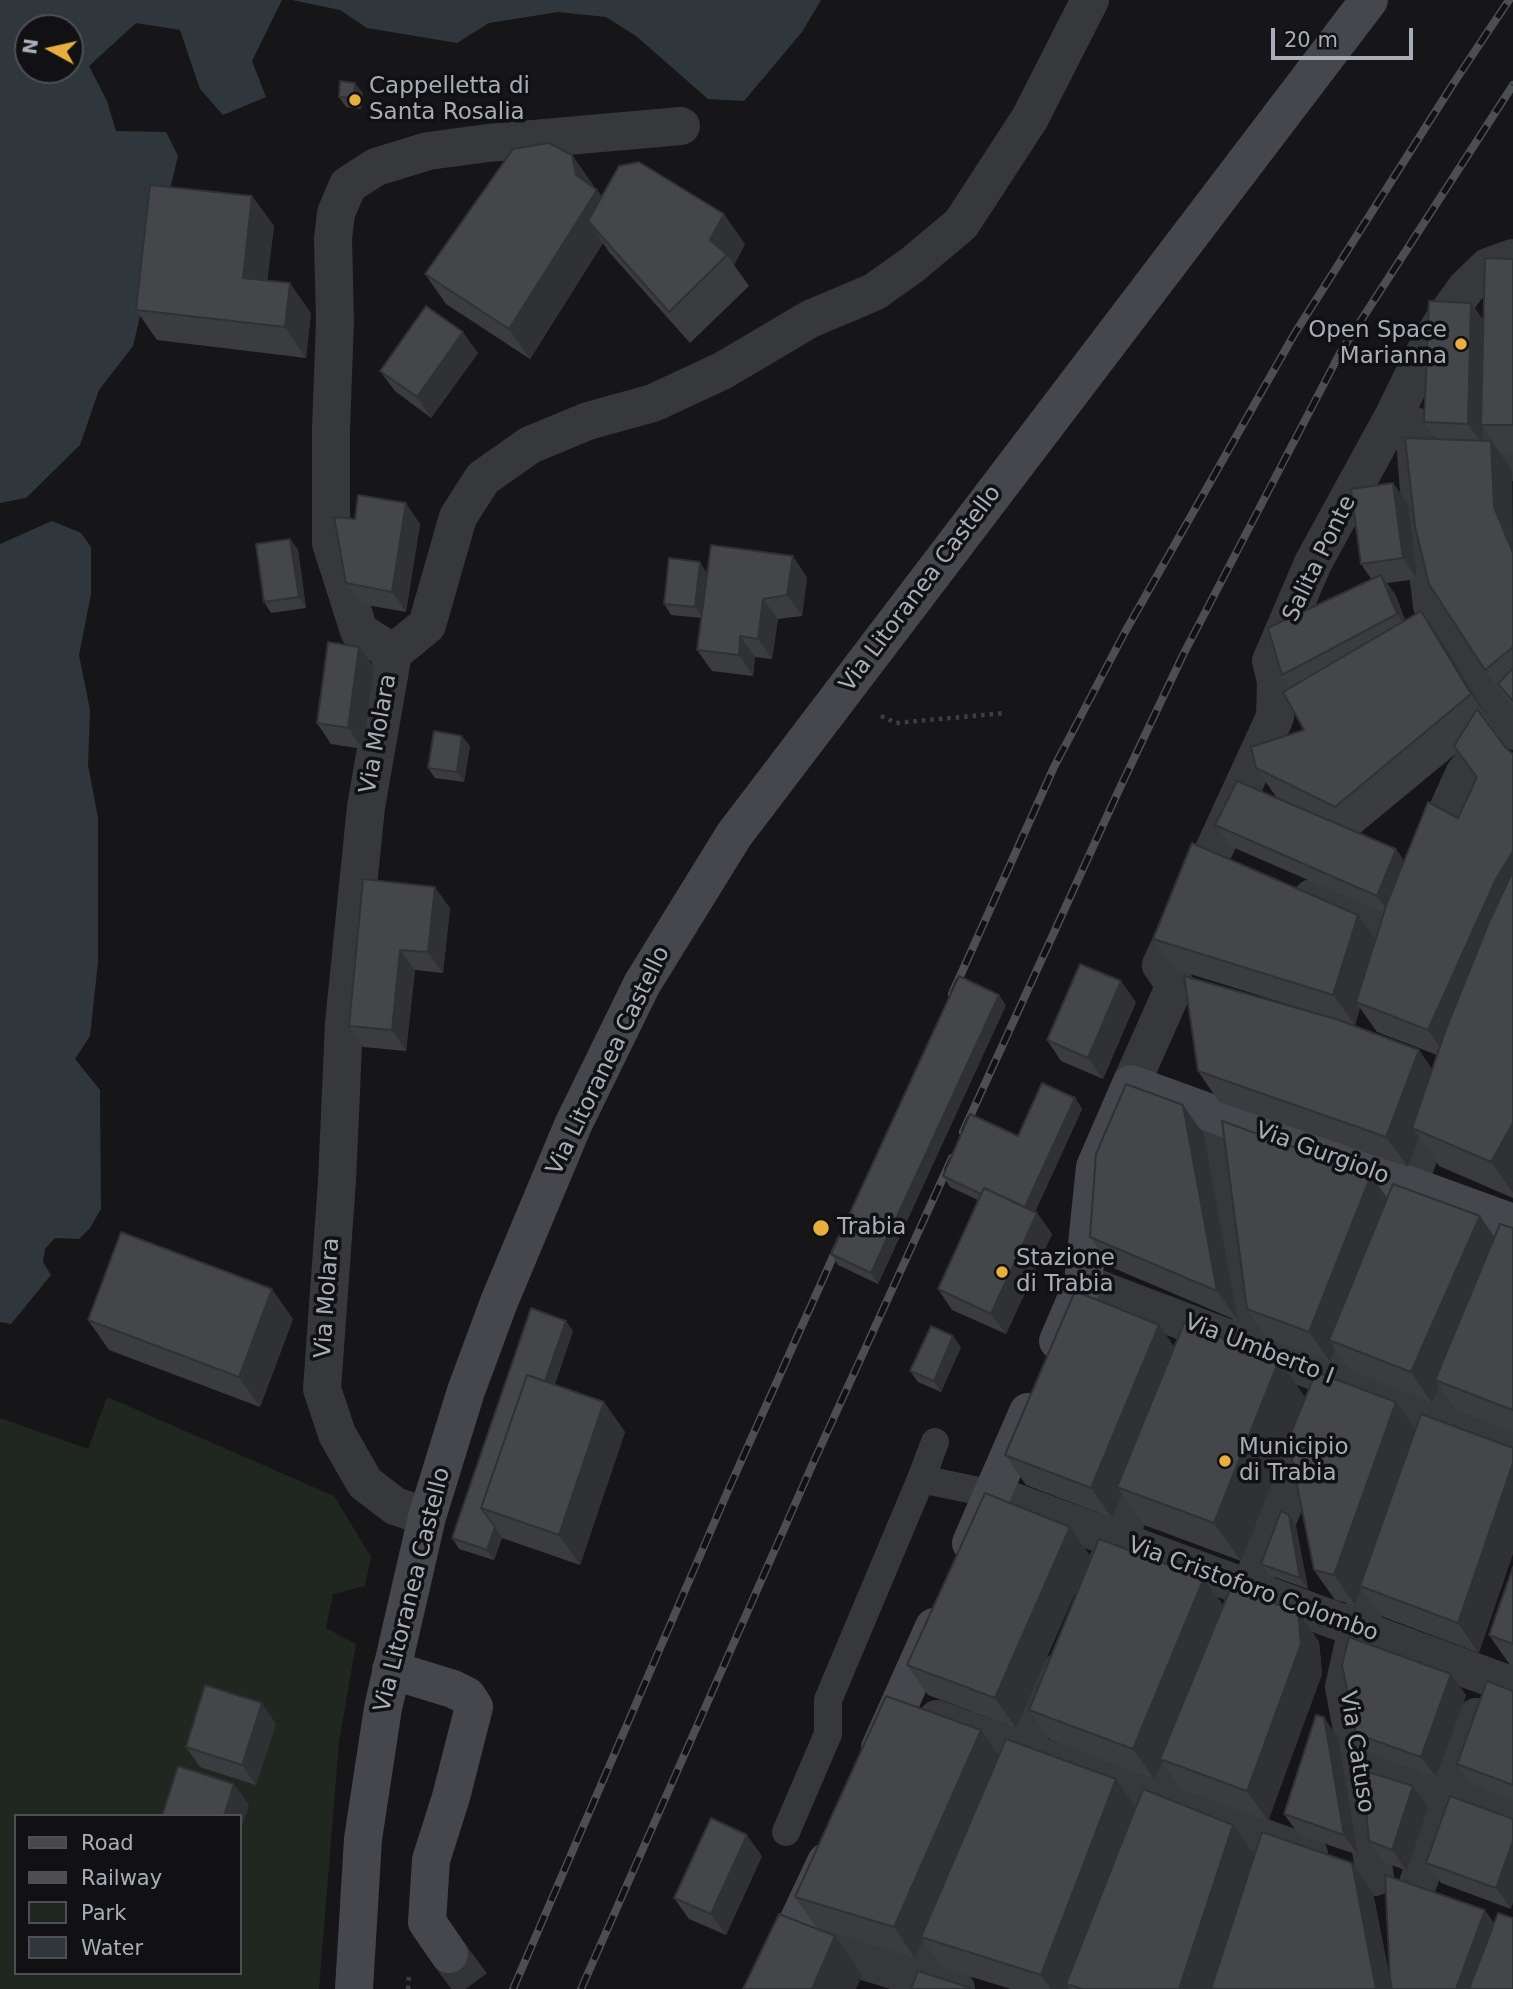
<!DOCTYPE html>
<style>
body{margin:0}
#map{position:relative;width:1513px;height:1989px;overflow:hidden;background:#161618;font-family:"DejaVu Sans",sans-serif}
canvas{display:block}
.legend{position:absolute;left:14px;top:1814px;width:228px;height:161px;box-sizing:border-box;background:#111113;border:2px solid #4d4f55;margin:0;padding:9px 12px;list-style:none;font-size:21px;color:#a8adb7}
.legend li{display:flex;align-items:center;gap:14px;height:35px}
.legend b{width:35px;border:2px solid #4d4f55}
.north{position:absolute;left:14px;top:14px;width:70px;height:70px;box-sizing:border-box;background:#111113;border:2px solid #4d4f55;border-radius:50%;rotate:278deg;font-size:19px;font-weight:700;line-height:28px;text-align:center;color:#a8adb7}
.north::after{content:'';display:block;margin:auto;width:24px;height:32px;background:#e8ae3e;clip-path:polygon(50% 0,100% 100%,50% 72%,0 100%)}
.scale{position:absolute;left:1271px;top:28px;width:142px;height:32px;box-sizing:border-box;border:4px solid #a8adb7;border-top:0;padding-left:9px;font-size:21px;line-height:24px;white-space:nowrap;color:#a8adb7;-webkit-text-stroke:5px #111113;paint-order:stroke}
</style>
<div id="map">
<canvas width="1513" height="1989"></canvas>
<ul class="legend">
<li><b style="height:9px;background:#45474c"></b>Road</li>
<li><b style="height:9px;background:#4c4e53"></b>Railway</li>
<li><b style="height:19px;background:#202721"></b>Park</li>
<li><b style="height:19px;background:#2f373d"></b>Water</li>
</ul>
<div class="north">N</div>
<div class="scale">20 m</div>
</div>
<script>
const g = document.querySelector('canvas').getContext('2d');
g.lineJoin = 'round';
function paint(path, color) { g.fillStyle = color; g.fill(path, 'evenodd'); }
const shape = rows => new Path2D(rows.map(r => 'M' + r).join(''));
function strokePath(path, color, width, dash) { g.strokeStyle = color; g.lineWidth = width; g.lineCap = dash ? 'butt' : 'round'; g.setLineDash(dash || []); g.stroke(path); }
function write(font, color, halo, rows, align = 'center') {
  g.font = font + ' "DejaVu Sans",sans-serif'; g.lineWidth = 7; g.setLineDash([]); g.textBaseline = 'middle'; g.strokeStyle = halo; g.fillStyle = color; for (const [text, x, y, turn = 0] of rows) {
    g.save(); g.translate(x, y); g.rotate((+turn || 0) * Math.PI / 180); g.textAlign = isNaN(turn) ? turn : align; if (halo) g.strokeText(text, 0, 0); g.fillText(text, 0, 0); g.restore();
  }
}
paint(shape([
 [107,1397,334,1496,371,1557,365,1586,333,1594,326,1628,356,1644,339,1742,319,1989,0,1989,0,1418,88,1449],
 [16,1816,240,1816,240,1973,16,1973]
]), '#202721');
paint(shape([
 [0,0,282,0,252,61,266,97,223,115,200,89,180,30,136,23,89,66,107,101,116,131,166,132,178,156,133,346,99,390,80,445,26,498,0,503],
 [28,28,70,28,70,70,28,70],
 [292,0,821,0,802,32,744,101,708,99,636,36,606,17,558,12,489,23,457,43,367,28,340,10],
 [52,521,81,533,91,547,91,594,79,655,90,710,88,765,98,818,98,962,90,1036,75,1059,100,1090,101,1209,90,1228,79,1239,55,1238,45,1249,43,1262,51,1275,11,1324,0,1322,0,544]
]), '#2f373d');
strokePath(shape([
 [449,1954,475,1989]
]), '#333438', 38, [38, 19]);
strokePath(shape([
 [881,716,896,723,1005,713],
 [408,1989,409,1975]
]), '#3d3f43', 4.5, [3.5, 5]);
strokePath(shape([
 [1413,1187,1439,1114],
 [935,1442,921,1479,993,1494],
 [786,1832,828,1734,828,1700,921,1479]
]), '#37383c', 28);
strokePath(shape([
 [1493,387,1492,461,1513,462],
 [1394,415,1414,426,1420,504,1432,606,1513,731],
 [393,653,427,625,458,517,483,478,530,445,588,421,653,403,722,371,810,319,874,292,912,265,961,224,1030,118,1090,0],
 [1425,860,1464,774,1513,713],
 [1312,898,1398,933],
 [1131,1084,1175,985,1161,965,1275,717,1276,681,1271,661,1313,563,1394,415,1424,354,1446,316,1466,288,1488,267,1513,258],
 [1218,1116,1257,1349],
 [1083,1283,1513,1447],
 [1417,1470,1467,1347],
 [993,1494,1513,1686],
 [427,1517,395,1506,365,1483,337,1434,322,1389,337,1181,344,1023,366,807,393,653,359,631,331,543,331,429,335,321,333,239,336,213,348,185,376,167,428,151,488,143,681,126],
 [1094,1593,1153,1459],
 [1228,1642,1362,1312],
 [937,1719,1309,1854],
 [1359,1767,1513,1819],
 [1003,1794,1057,1673],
 [1144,1846,1191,1730],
 [1375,1877,1359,1767,1344,1687,1357,1628,1387,1549],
 [1415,1892,1476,1717],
 [798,1941,956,1989],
 [919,1989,955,1907]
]), '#37383c', 38);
strokePath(shape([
 [1058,1341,1083,1283,1095,1167,1131,1084,1513,1223],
 [971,1543,1028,1412],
 [391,1670,453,1689,467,1696,474,1707,451,1797,431,1860,427,1922,449,1954],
 [880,1748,934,1627],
 [354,1989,363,1839,383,1708,427,1517,466,1391,499,1302,573,1125,642,984,734,835,1369,0],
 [766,1989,826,1862]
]), '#45474c', 38);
const rail = shape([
 [952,994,1054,767,1125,632,1295,333,1453,84,1509,0],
 [963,1132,1118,792,1183,655,1340,353,1513,85],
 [513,1989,730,1486,841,1239],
 [581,1989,814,1461,952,1158]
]);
strokePath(rail, '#4c4e53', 8);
strokePath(rail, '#111113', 5, [16]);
paint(shape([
 [363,93,361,109,346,107,339,97],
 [572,155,593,185,594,188,597,190,602,197,745,244,734,265,749,286,690,343,609,252,603,243,530,359,446,304,425,274],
 [252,196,274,226,267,280,311,313,306,358,157,340,136,310],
 [1513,259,1513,455,1502,455,1483,427,1482,441,1512,471,1513,706,1508,699,1506,700,1485,670,1436,439,1424,422,1471,303,1483,320],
 [478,353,431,418,395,391,380,371],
 [1393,483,1408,504,1417,579,1387,583,1396,596,1405,620,1442,641,1492,724,1489,726,1505,747,1513,754,1513,1198,1439,1166,1419,1137,1408,1167,1219,1102,1198,1071,1309,1011,1174,969,1153,939,1376,940,1384,913,1230,846,1215,825,1277,798,1256,768,1304,730,1291,688,1282,675,1372,580,1361,564],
 [1458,752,1477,779,1458,818,1404,861,1360,833],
 [1360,1008,1377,1032,1437,1055,1433,1069,1355,1025],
 [355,519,420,524,406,612,361,604,346,583],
 [290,539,298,550,306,608,271,613,264,602],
 [707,573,807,577,802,616,778,619,772,659,755,657,753,676,712,671,697,650,702,618,671,615,664,604],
 [374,667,363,749,331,744,317,723],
 [470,746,464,782,435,778,428,768],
 [363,879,450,908,443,973,415,970,406,1051,363,1047,349,1026],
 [1136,1002,1103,1079,1061,1061,1047,1040],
 [1006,1005,878,1284,838,1265,831,1254],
 [1075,1098,1082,1109,1035,1212,1037,1213,1052,1234,1006,1334,952,1310,938,1289,978,1200,950,1187,943,1176,1018,1136],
 [1183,1105,1204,1135,1238,1321,1111,1267,1090,1237],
 [1387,1198,1495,1237,1513,1228,1513,1432,1456,1410,1439,1387,1432,1403,1350,1370,1335,1349,1330,1362,1268,1339,1247,1309],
 [293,1319,260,1407,109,1350,88,1320],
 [1159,1325,1174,1347,1279,1360,1479,1653,1381,1616,1361,1588,1355,1605,1335,1600,1314,1570,1289,1442,1241,1561,1144,1525,1122,1494,1112,1518,1026,1485,1005,1455],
 [573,1331,555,1384,604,1402,625,1432,580,1565,502,1538,494,1560,459,1549,452,1538],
 [961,1347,941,1392,918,1382,910,1371],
 [985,1493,1016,1728,928,1695,907,1665],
 [1296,1526,1308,1589,1269,1575,1261,1564],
 [1513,1567,1513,1666,1510,1665,1489,1635],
 [1204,1578,1223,1605,1298,1612,1319,1642,1322,1674,1268,1821,1181,1789,1162,1762,1154,1779,1050,1740,1029,1710],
 [1513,1691,1513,1800,1471,1785,1457,1764],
 [1466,1695,1436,1777,1370,1754,1356,1734],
 [276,1724,256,1785,200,1767,186,1747],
 [1338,1738,1358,1855,1299,1835,1284,1814],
 [999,1756,1116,1779,1136,1806,1254,1855,1352,1863,1373,1893,1392,1989,1211,1989,1244,1886,1210,1989,1069,1989,1069,1988,1069,1989,1011,1989,942,1968,923,1941,915,1958,816,1927,795,1897],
 [1413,1786,1428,1807,1407,1871,1384,1862,1369,1841],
 [1450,1796,1511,1909,1441,1883,1426,1863],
 [762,1856,726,1935,689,1919,674,1898]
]), '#3b3c40');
paint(shape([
 [355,83,363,93,361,109,354,98],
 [572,155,593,185,595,194,597,190,618,220,588,221,603,243,530,359,509,329,576,175],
 [252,196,274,226,264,308,243,278],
 [724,214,745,244,734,265,727,255,710,240],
 [290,283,311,313,306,358,285,327],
 [1471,303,1486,323,1481,425,1483,427,1482,444,1468,424],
 [463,332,478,353,431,418,417,397],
 [1491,441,1512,471,1513,553,1494,507],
 [1393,483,1408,504,1417,579,1403,558],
 [406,503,420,524,406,612,392,592],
 [290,539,298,550,306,608,299,597],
 [793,556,807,577,802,616,787,595],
 [700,562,707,573,703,618,695,607],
 [1381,575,1396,596,1411,635,1397,614],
 [763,599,778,619,772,659,758,639],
 [1421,611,1442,641,1492,724,1471,694],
 [740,636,755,657,753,676,739,655],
 [359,647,374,667,363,749,348,728],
 [462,736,470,746,464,782,457,772],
 [1396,849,1411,870,1391,916,1377,896],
 [1513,851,1513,917,1449,1060,1428,1030,1496,879],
 [435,887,450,908,443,973,428,952],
 [1358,915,1379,945,1356,1002,1360,1008,1355,1025,1333,995],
 [400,950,415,970,406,1051,392,1030],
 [1121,981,1136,1002,1103,1079,1088,1058],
 [999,995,1006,1005,878,1284,871,1273],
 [1419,1050,1440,1080,1412,1128,1419,1137,1408,1167,1386,1137],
 [1075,1098,1082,1109,1030,1223,1022,1212],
 [1183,1105,1204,1135,1238,1321,1217,1291],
 [1513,1123,1513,1193,1491,1162],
 [1371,1175,1392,1205,1329,1340,1335,1349,1330,1362,1309,1332],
 [1037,1213,1052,1234,1006,1334,991,1314],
 [1480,1216,1501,1246,1435,1380,1439,1387,1432,1403,1411,1372],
 [272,1289,293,1319,260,1407,239,1377],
 [566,1321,573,1331,509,1517,499,1514],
 [1159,1325,1180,1355,1117,1487,1122,1494,1112,1518,1091,1488],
 [953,1336,961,1347,941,1392,934,1381],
 [1279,1360,1306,1398,1241,1561,1214,1523],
 [604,1402,625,1432,580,1565,559,1535],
 [1396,1402,1417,1432,1360,1586,1361,1588,1355,1605,1334,1575],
 [1513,1463,1513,1554,1479,1653,1458,1623],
 [1289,1515,1296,1526,1308,1589,1300,1578],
 [495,1527,502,1538,494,1560,487,1550],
 [1070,1527,1091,1557,1016,1728,995,1698],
 [1204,1578,1225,1609,1160,1759,1162,1762,1154,1779,1133,1749],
 [1298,1612,1319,1642,1322,1674,1268,1821,1247,1791],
 [1451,1674,1466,1695,1436,1777,1421,1757],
 [262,1703,276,1724,256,1785,242,1765],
 [1324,1717,1338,1738,1358,1855,1344,1835],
 [981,1730,1002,1760,921,1937,923,1941,915,1958,894,1927],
 [1116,1779,1137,1809,1066,1984,1069,1989,1051,1989,1041,1975],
 [234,1784,249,1805,240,1833,240,1816,224,1816],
 [1413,1786,1428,1807,1407,1871,1392,1850],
 [1233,1825,1255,1855,1210,1989,1179,1989],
 [747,1835,762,1856,726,1935,711,1914],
 [1513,1841,1513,1903,1511,1909,1496,1888],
 [1352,1863,1373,1893,1392,1989,1376,1989],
 [1485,1910,1506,1940,1488,1989,1456,1989],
 [835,1936,862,1975,856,1989,812,1989]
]), '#303134');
const building = shape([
 [340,81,355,83,354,98,339,97,340,81],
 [549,143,572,155,576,175,597,190,509,329,425,274,513,149,549,143],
 [639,162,724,214,710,240,727,255,669,312,588,221,619,166,639,162],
 [150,185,252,196,243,278,290,283,285,327,136,310,150,185],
 [1485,258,1513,259,1513,425,1481,425,1485,258],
 [1429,301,1471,303,1468,424,1424,422,1429,301],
 [426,306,463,332,417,397,380,371,426,306],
 [1405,438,1491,441,1494,507,1513,553,1513,647,1485,670,1429,584,1415,526,1405,438],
 [1393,483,1403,558,1361,564,1351,489,1393,483],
 [358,495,406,503,392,592,346,583,334,517,355,519,358,495],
 [290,539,299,597,264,602,256,544,290,539],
 [711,545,793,556,787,595,763,599,758,639,740,636,739,655,697,650,711,545],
 [669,558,700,562,695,607,664,604,669,558],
 [1381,575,1397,614,1282,675,1268,628,1381,575],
 [1421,611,1471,694,1335,807,1256,768,1251,747,1304,730,1283,692,1421,611],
 [328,642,359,647,348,728,317,723,328,642],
 [1513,668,1513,701,1498,684,1513,668],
 [1477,709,1505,747,1513,754,1513,851,1496,879,1428,1030,1356,1002,1386,906,1428,802,1458,818,1477,777,1454,746,1477,709],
 [434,731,462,736,457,772,428,768,434,731],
 [1237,781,1396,849,1377,896,1215,825,1237,781],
 [1192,843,1358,915,1333,995,1153,939,1192,843],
 [1513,871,1513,1123,1491,1162,1412,1128,1446,1029,1490,920,1513,871],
 [363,879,435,887,428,952,400,950,392,1030,349,1026,363,879],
 [1080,964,1121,981,1088,1058,1047,1040,1080,964],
 [959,976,999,995,871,1273,831,1254,959,976],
 [1184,976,1336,1019,1419,1050,1386,1137,1198,1071,1184,976],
 [1042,1083,1075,1098,1025,1207,984,1188,981,1194,943,1176,970,1114,1018,1136,1042,1083],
 [1126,1084,1183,1105,1217,1291,1090,1237,1096,1154,1126,1084],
 [1222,1121,1371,1175,1309,1332,1247,1309,1222,1121],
 [1393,1184,1480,1216,1411,1372,1329,1340,1393,1184],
 [984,1188,1037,1213,991,1314,938,1289,984,1188],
 [1500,1224,1513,1228,1513,1410,1435,1380,1500,1224],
 [121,1232,272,1289,239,1377,88,1320,121,1232],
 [1075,1291,1159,1325,1091,1488,1005,1455,1075,1291],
 [531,1308,566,1321,545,1381,527,1375,481,1508,495,1527,487,1550,452,1538,531,1308],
 [1184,1323,1279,1360,1214,1523,1117,1487,1184,1323],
 [931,1326,953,1336,934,1381,910,1371,931,1326],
 [1316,1372,1396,1402,1334,1575,1314,1570,1288,1440,1316,1372],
 [527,1375,604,1402,559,1535,481,1508,527,1375],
 [1421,1414,1513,1448,1513,1463,1458,1623,1360,1586,1421,1414],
 [985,1493,1070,1527,995,1698,907,1665,985,1493],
 [1281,1511,1289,1515,1300,1578,1261,1564,1281,1511],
 [1099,1539,1204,1578,1133,1749,1029,1710,1099,1539],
 [1513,1567,1513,1644,1489,1635,1513,1567],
 [1231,1587,1298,1612,1301,1644,1247,1791,1160,1759,1231,1587],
 [1349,1637,1451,1674,1421,1757,1356,1734,1342,1665,1349,1637],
 [1487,1681,1513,1691,1513,1785,1457,1764,1487,1681],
 [205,1685,262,1703,242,1765,186,1747,205,1685],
 [886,1696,981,1730,894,1927,795,1897,886,1696],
 [1316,1715,1324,1717,1344,1835,1284,1814,1316,1715],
 [1006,1739,1116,1779,1041,1975,921,1937,1006,1739],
 [178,1766,234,1784,224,1816,162,1816,178,1766],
 [1362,1770,1413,1786,1392,1850,1369,1841,1362,1770],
 [1143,1789,1233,1825,1179,1989,1083,1989,1066,1984,1143,1789],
 [1450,1796,1513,1819,1513,1841,1496,1888,1426,1863,1450,1796],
 [711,1818,747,1835,711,1914,674,1898,711,1818],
 [1262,1832,1352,1863,1376,1989,1211,1989,1262,1832],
 [1385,1875,1485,1910,1456,1989,1392,1989,1390,1979,1385,1875],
 [1498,1913,1513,1918,1513,1989,1469,1989,1498,1913],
 [779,1914,835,1936,812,1989,743,1989,779,1914],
 [918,1971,974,1989,911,1989,918,1971]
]);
paint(building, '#45464a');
strokePath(building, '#303134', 2);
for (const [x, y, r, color] of [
 [355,100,7,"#e8ae3e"],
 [1461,344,7,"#e8ae3e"],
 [821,1228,9,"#e8ae3e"],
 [1002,1272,7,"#e8ae3e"],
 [1225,1461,7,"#e8ae3e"]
]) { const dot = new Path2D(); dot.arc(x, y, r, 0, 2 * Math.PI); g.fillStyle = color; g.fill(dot); strokePath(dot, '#111113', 2.5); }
write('23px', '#a8adb7', '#111113', [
 ["Cappelletta di",369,87],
 ["Santa Rosalia",369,113],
 ["Open Space",1447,331,"right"],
 ["Marianna",1447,357,"right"],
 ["Trabia",837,1228],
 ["Stazione",1016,1259],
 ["di Trabia",1016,1285],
 ["Municipio",1239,1448],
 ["di Trabia",1239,1474]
], 'left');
write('23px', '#a8adb7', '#111113', [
 ["Salita Ponte",1320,559,-64],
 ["Via Litoranea Castello",921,589,-53],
 ["Via Molara",379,734,-80],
 ["Via Litoranea Castello",609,1061,-64],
 ["Via Gurgiolo",1322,1154,20],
 ["Via Molara",328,1298,-86],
 ["Via Umberto I",1259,1350,21],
 ["Via Litoranea Castello",413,1590,-76],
 ["Via Cristoforo Colombo",1253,1590,20],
 ["Via Catuso",1356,1752,81]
]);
</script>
